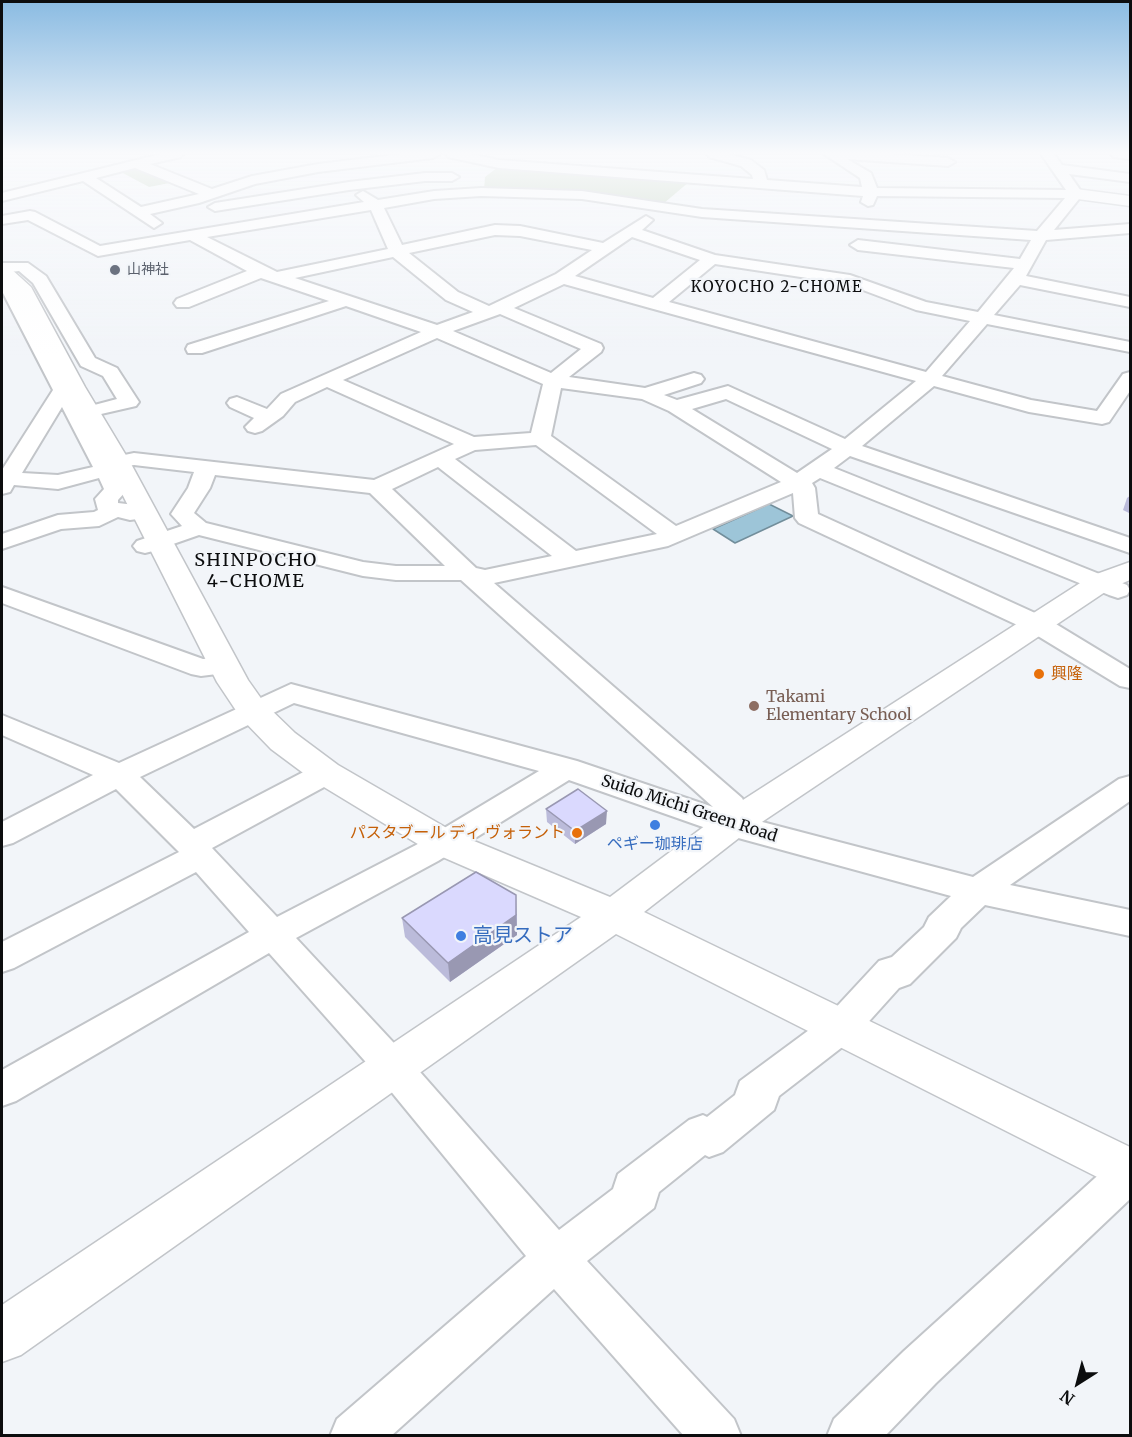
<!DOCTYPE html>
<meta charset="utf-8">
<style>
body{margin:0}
#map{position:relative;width:1132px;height:1437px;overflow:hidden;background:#f2f5f9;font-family:Merriweather,serif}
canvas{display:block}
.frame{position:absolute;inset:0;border:3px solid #0c0d0e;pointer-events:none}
.north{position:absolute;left:1048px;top:1353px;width:60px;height:60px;-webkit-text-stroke:4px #f2f5f9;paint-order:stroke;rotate:216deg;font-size:16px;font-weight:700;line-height:24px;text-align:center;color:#0c0d0e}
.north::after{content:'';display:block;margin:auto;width:21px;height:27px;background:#0c0d0e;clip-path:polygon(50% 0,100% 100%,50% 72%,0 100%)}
</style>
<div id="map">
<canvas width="1132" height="1437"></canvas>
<div class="frame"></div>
<div class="north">N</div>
</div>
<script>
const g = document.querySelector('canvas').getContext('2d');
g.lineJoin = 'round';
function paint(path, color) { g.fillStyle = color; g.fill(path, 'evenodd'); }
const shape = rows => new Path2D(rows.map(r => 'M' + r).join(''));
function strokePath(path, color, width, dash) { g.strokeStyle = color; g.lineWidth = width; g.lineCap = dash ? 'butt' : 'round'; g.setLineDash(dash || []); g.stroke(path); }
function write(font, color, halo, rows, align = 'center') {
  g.font = font + ' Merriweather,"Noto Sans JP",serif'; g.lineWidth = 4.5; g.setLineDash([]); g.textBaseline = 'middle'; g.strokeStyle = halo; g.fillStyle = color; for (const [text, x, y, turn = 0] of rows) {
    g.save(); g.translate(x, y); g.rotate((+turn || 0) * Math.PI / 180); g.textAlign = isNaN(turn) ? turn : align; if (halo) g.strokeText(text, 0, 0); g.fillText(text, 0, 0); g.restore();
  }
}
paint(shape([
 [498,167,689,182,663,204,484,189,485,177],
 [139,168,175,182,149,187,121,172]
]), '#bed0b8');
const water = shape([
 [769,504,793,516,735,543,713,529,769,504]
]);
paint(water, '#9dc5d8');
strokePath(water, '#728e9b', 1.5);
const street = shape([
 [161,154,183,154,181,157,150,164,212,189,252,176,318,164,402,154,440,154,433,158,318,172,255,184,199,203,150,214,162,223,154,228,83,181,2,201,2,193,161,154],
 [135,168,199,194,141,207,96,178,135,168],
 [446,154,470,154,499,160,753,179,752,175,741,166,709,157,707,154,728,154,751,160,764,170,767,180,862,187,860,178,824,154,890,154,948,158,955,162,948,166,847,159,871,173,877,188,1066,190,1041,154,1054,154,1062,165,1130,174,1130,182,1069,174,1083,194,1054,230,1130,224,1130,233,1046,240,1026,276,1130,297,1130,307,1020,285,994,315,1130,342,1130,352,987,324,942,376,1031,400,1097,411,1123,374,1130,372,1130,391,1109,422,1102,424,1029,412,934,386,862,446,1130,538,1130,553,850,456,834,468,1127,585,1130,590,1127,595,1118,598,1109,595,820,478,812,483,815,488,818,514,1046,618,1130,669,1130,688,1120,686,1028,630,799,523,795,518,793,493,668,546,494,583,742,798,746,806,747,818,973,877,1119,779,1130,776,1130,801,1010,885,1130,910,1130,936,985,905,961,928,956,938,910,984,899,988,854,1038,779,1096,774,1110,723,1152,709,1157,705,1155,659,1192,654,1208,587,1261,734,1419,741,1436,684,1436,554,1289,391,1436,330,1436,337,1419,526,1256,380,1078,269,953,16,1101,2,1106,2,1070,249,932,196,872,14,968,2,972,2,942,179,852,116,789,13,843,2,846,2,822,93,775,2,735,2,715,119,763,291,684,577,761,713,807,461,580,396,580,363,576,199,535,153,551,145,553,137,551,133,546,137,541,182,526,171,514,188,488,194,472,134,465,115,468,127,490,118,500,118,503,152,507,155,512,152,517,130,520,118,517,99,526,61,529,2,549,2,534,58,515,94,512,98,510,95,499,104,489,99,478,58,489,14,485,10,492,2,494,2,470,53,390,2,291,2,279,14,283,16,287,83,408,117,399,103,376,81,366,33,283,19,271,2,273,2,263,28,263,46,276,95,358,117,368,139,402,136,406,88,417,110,458,134,453,374,480,454,444,327,387,295,402,283,416,262,431,255,433,248,431,245,427,254,418,230,407,227,403,230,399,237,397,267,409,281,394,421,332,346,306,202,353,188,353,186,349,188,345,329,301,261,278,189,307,177,307,174,303,177,299,247,271,190,240,98,256,28,220,2,224,2,216,30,211,35,212,100,246,364,202,356,195,363,191,378,200,434,191,481,188,582,191,702,209,1037,231,1065,198,877,196,873,205,868,206,861,202,863,196,499,168,448,157,446,154],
 [481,196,582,199,702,217,1031,240,1020,259,858,240,850,245,858,250,1014,268,978,312,926,302,850,275,715,255,642,230,653,220,646,216,603,243,520,226,495,225,402,245,384,208,434,199,481,196],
 [371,210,388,249,277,272,207,237,371,210],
 [495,235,520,236,592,250,556,274,489,306,458,292,409,253,495,235],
 [632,237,700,260,653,298,575,276,632,237],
 [393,257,446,300,473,312,437,325,295,278,393,257],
 [715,264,847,284,916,310,970,321,926,372,669,302,715,264],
 [564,284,650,308,916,381,845,439,728,386,677,400,664,395,701,383,704,379,701,375,694,373,645,388,569,377,601,352,603,348,601,344,514,308,564,284],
 [500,314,581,349,551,373,453,331,500,314],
 [437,338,543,384,531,433,474,437,343,380,437,338],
 [561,388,642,399,669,411,781,482,676,526,551,436,561,388],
 [726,399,832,449,797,473,692,409,726,399],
 [62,407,93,467,58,475,22,473,62,407],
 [536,445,657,534,576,551,455,459,475,450,536,445],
 [438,467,552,556,485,570,476,568,392,489,438,467],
 [215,475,370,493,445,566,396,566,363,562,206,523,194,513,210,488,215,475],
 [294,703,539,771,416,845,277,917,212,848,337,780,341,773,337,766,326,763,315,766,194,829,140,777,294,703],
 [569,780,720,833,951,896,929,917,924,927,892,957,879,961,828,1016,740,1081,735,1095,707,1117,703,1115,689,1120,618,1174,613,1189,559,1230,406,1056,296,938,438,861,569,780],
 [1111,154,1130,154,1130,159,1113,157,1111,154],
 [425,173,452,173,459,177,452,181,425,181,349,190,215,211,208,207,215,203,349,182,425,173],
 [2,587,203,659,225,657,235,659,239,665,235,671,225,673,201,676,191,674,2,603,2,587],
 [1130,1153,1130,1199,936,1383,885,1436,827,1436,834,1419,904,1351,1116,1159,1130,1153]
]);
const secondary = shape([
 [1076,189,1130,196,1130,206,1070,198,1068,194,1076,189],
 [2,265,9,267,31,287,85,387,130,462,248,680,265,704,295,733,338,765,457,834,610,897,718,816,1091,576,1130,562,1130,580,1111,588,744,834,644,912,1130,1147,1130,1192,1113,1185,616,934,21,1355,2,1362,2,1305,581,917,431,852,314,781,271,749,241,718,217,682,106,462,63,387,13,290,2,280,2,265]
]);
strokePath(street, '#c2c5c9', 4);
strokePath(secondary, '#c2c5c9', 3);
paint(street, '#fff');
paint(secondary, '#fff');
paint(shape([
 [1131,495,1131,514,1123,510,1127,498],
 [546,809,606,824,575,844,547,822],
 [517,914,517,935,450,982,405,937,402,918]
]), '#bbbbda');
paint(shape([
 [607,811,606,824,575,844,575,831],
 [516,895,517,935,450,982,448,963]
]), '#9998b2');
const building = shape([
 [578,789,607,811,575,831,546,809,578,789],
 [476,872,516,895,516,915,448,963,402,918,476,872]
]);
paint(building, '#dad9fe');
strokePath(building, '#9998b2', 1.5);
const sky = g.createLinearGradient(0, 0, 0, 355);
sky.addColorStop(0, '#8abbe2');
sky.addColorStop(0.43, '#f9fafc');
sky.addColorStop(1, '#f9fafc00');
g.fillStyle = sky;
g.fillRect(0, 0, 1132, 355);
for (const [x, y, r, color] of [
 [115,270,6,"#6b7280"],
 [1039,674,6,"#e8710a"],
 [754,706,6,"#8d6e63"],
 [655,825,6,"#3f7fe0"],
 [577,833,6,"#e8710a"],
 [461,936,6,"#3f7fe0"]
]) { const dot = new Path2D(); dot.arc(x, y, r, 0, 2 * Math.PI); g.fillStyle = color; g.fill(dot); strokePath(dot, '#f2f5f9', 2); }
write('14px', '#5b616d', '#f2f5f9', [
 ["山神社",127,270]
], 'left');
g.letterSpacing = '1.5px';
write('15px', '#0c0d0e', '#f2f5f9', [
 ["KOYOCHO 2-CHOME",777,288]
]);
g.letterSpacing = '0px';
write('16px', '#c56008', '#f2f5f9', [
 ["興隆",1051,674],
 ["パスタブール ディ ヴォラント",565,833,"right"]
], 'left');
write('16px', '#785e54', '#f2f5f9', [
 ["Takami",766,697],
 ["Elementary School",766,715]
], 'left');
write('16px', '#0c0d0e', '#f2f5f9', [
 ["Suido Michi Green Road",689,809,18]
]);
write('16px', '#366cbe', '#f2f5f9', [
 ["ペギー珈琲店",655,844]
]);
g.letterSpacing = '1.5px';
write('18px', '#0c0d0e', '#f2f5f9', [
 ["SHINPOCHO",256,561],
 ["4-CHOME",256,582]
]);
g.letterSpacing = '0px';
write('20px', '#366cbe', '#f2f5f9', [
 ["高見ストア",473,936]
], 'left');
</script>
